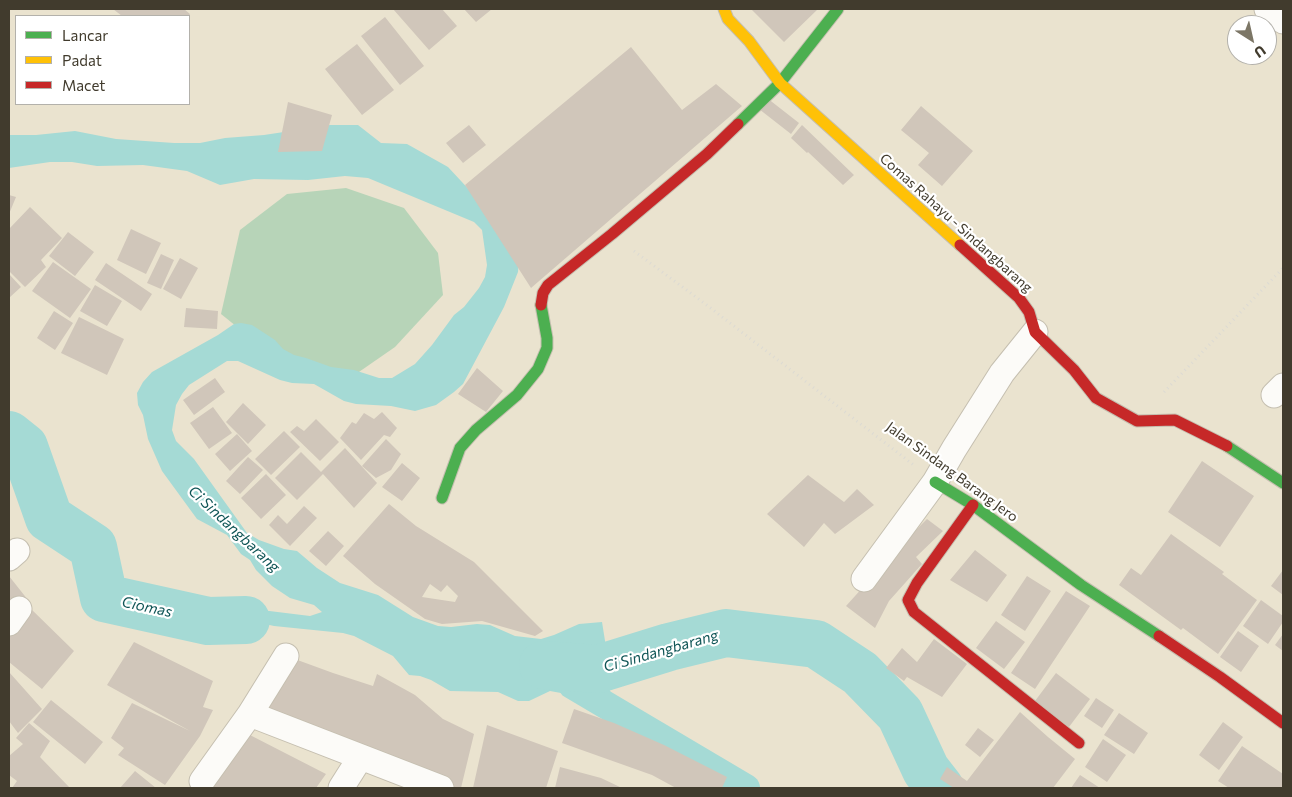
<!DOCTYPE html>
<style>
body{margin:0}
#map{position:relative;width:1292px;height:797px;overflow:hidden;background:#eae3cf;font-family:Commissioner,sans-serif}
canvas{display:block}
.frame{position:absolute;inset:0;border:10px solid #413b2d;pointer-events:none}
.legend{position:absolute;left:15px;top:15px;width:175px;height:90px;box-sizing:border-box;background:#fff;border:1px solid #b3b1ab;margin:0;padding:6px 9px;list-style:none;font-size:15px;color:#413b2d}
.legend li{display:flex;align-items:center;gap:10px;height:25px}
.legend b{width:25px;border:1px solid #b3b1ab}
.north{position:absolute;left:1227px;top:15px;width:50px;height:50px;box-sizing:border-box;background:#fff;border:1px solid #b3b1ab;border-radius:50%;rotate:145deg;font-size:14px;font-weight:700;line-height:20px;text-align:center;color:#413b2d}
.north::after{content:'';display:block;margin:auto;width:18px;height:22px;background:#7c7666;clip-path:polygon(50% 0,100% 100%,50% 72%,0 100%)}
</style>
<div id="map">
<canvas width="1292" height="797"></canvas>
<div class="frame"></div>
<ul class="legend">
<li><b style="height:6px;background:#4caf50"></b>Lancar</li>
<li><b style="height:6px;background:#ffc107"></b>Padat</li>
<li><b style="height:6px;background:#c62828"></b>Macet</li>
</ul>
<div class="north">U</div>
</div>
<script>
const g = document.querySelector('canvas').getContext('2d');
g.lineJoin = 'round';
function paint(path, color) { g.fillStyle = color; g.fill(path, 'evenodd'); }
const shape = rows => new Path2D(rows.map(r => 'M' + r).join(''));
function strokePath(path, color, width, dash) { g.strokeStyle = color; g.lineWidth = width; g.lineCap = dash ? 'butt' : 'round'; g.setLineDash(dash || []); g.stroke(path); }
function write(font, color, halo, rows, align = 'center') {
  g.font = font + ' Commissioner,sans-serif'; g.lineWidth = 4.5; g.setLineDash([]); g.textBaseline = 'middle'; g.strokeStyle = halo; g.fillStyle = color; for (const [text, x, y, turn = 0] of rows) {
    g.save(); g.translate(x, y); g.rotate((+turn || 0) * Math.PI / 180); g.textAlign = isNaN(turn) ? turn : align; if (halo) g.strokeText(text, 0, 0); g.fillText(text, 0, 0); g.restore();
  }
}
paint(shape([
 [346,188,404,208,438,253,443,295,395,347,356,374,282,363,221,314,240,230,287,194]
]), '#b7d4b8');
paint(shape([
 [330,125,358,125,381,143,407,144,448,167,501,224,519,260,518,272,504,307,463,384,454,392,436,405,415,411,391,406,356,404,344,401,314,384,292,383,280,380,238,361,227,361,189,385,182,394,176,405,172,430,176,441,194,459,247,533,259,540,284,549,297,551,317,568,340,583,378,595,413,617,438,626,451,627,477,624,490,625,515,636,541,639,554,635,579,624,602,622,606,647,607,683,612,696,604,704,593,706,561,693,550,691,529,701,518,701,498,692,450,691,431,680,420,676,409,675,393,656,354,636,343,633,274,626,252,621,241,623,219,630,178,614,157,609,166,601,192,608,205,609,245,608,310,616,322,612,314,605,290,598,272,586,256,570,250,560,241,554,227,535,197,519,162,471,148,439,143,415,138,405,137,393,143,382,152,372,218,335,234,324,241,323,252,325,275,340,283,349,294,355,306,358,331,367,354,370,379,378,392,378,415,364,432,345,454,315,464,307,479,288,485,277,487,265,482,230,474,222,368,178,345,176,308,180,254,179,220,185,187,171,143,165,97,166,72,162,50,162,9,168,9,135,36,135,75,131,116,139,174,143,200,143,225,138,264,135]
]), '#a5dad5');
strokePath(shape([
 [572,685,746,788]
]), '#a5dad5', 28);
strokePath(shape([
 [9,435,24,447,49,518,93,547,104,598,208,621,246,620],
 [543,665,598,669,669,647,726,633,816,644,860,673,900,714,926,770,940,788]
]), '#a5dad5', 48);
paint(shape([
 [113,9,184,9,190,14,189,16,122,16],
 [393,9,442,9,457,26,429,50],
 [464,9,492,9,476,22],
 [751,9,818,9,784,42],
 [385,17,424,66,400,85,361,36],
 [357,44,394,90,362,115,325,69],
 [631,47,682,110,716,84,742,106,531,288,465,185],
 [767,98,799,123,791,134,759,109],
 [288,102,332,115,322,151,278,152],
 [921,106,973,151,942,186,918,165,929,153,901,130],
 [469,125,486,145,463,163,446,143],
 [802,125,854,175,843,185,808,152,807,153,791,138],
 [9,195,16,197,9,214],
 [30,207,62,238,41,260,46,267,25,287,9,271,9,229],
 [131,229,161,243,146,274,117,260],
 [68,232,94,252,75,276,49,256],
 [161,254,174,260,161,289,147,283],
 [180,258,198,268,181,299,163,289],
 [53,262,91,289,70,318,32,291],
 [106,263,152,294,141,311,95,280],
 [9,274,21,287,9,298],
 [95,285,122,301,107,326,80,311],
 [186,308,218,311,217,329,184,327],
 [54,311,73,323,55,350,37,338],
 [79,317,124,339,107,375,61,353],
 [477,368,503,391,486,412,458,394],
 [215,378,225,392,194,415,183,400],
 [243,403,266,425,248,444,226,422],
 [213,407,232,433,209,449,190,423],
 [382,412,397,428,390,437,384,435,361,460,340,438,352,422,356,424,364,413,374,419],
 [316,419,339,442,320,461,290,432,297,426,304,431],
 [284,431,300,447,271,475,255,459],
 [237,434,252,451,230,471,215,454],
 [386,439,401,454,391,470,376,478,362,466],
 [345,448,377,483,354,508,323,474,297,500,275,478,301,452,321,472],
 [248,457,263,470,240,494,226,481],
 [1202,461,1254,496,1220,547,1168,512],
 [402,463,420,478,402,501,382,487],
 [266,474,286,495,261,519,241,498],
 [808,475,844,502,857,489,874,505,835,534,824,523,804,547,767,514],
 [389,504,416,526,474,562,543,631,535,636,482,621,442,624,425,619,375,584,343,556],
 [430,584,441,592,447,585,458,596,455,602,422,597],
 [304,506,317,518,290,546,269,525,278,515,287,524],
 [927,519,943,531,916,557,922,564,889,601,875,628,846,606,901,545],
 [328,531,344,546,326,566,309,551],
 [1171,534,1224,572,1222,574,1257,600,1218,654,1183,628,1181,630,1119,585,1131,568,1141,575],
 [975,550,1007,575,987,602,950,580],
 [1283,570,1283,595,1271,586],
 [9,576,28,600,9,616],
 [1027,576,1051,591,1025,631,1001,615],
 [1066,591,1090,606,1035,689,1011,673],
 [1261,600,1283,616,1283,622,1268,644,1243,626],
 [29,607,74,651,42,689,9,662,9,630],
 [996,621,1025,642,1004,669,976,648],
 [1238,631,1259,646,1241,672,1220,657],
 [1283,634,1283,651,1275,645],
 [934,639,967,664,942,697,907,677,904,681,886,668,902,648,917,662],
 [134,642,213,681,203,707,213,710,200,736,165,785,118,755,124,748,111,738,132,703,190,731,107,685],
 [292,658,333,673,373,686,377,674,415,695,443,719,474,734,461,788,450,788,258,710],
 [9,672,42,709,18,733,9,721],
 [1056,673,1090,699,1069,727,1035,701],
 [1096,698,1114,710,1102,728,1084,716],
 [51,700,103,742,85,764,33,722],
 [574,709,614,723,664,745,727,777,722,788,676,788,652,775,562,743],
 [1020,712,1048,737,1075,759,1053,788,954,788,940,779,947,767,967,781],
 [1119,713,1148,733,1134,754,1104,735],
 [1223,722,1243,737,1219,770,1199,755],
 [29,723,50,741,40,757,70,788,12,788,17,781,9,775,9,756,23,744,16,738],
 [487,725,558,751,546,788,473,788],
 [978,728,994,740,980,757,965,745],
 [246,733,326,774,316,788,203,788],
 [1103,739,1126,755,1107,782,1085,767],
 [1242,746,1283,774,1283,788,1229,788,1218,781],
 [560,767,601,778,622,788,555,788],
 [135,771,156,788,120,788],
 [1080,775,1100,788,1071,788]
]), '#d0c6ba');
const street = shape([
 [1267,9,1283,21],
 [1274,395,1283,386],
 [9,558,17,551],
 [864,579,935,482,954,449,1002,373,1035,332],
 [9,623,19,609],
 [250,714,441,788],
 [202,781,250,714,286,656],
 [341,788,360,758]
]);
const fast = shape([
 [738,124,780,83,838,9],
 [1227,446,1283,483],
 [935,482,973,505,1081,585,1159,636],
 [442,498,460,448,476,430,517,395,538,369,547,348,547,338,541,305]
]);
const slow = shape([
 [724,9,728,19,749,41,780,83,960,245]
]);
const jam = shape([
 [960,245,1019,298,1029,312,1035,332,1074,370,1096,398,1137,421,1175,420,1227,446],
 [541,305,543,293,548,285,612,234,707,154,738,124],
 [973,505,917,583,908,600,914,612,1079,743],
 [1159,636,1220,677,1283,723]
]);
strokePath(street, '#c5bfb0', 27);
strokePath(fast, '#c5bfb0', 13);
strokePath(slow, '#c5bfb0', 13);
strokePath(jam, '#c5bfb0', 13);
strokePath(shape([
 [634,251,708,306,915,466],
 [1164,392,1283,268]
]), '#dcdad3', 3, [1, 4]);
strokePath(street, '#fcfbf8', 25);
strokePath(fast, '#4caf50', 11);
strokePath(slow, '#ffc107', 11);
strokePath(jam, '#c62828', 11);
write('14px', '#413b2d', '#fff', [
 ["Comas Rahayu - Sindangbarang",956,223,42],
 ["Jalan Sindang Barang Jero",952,472,36]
]);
write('italic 15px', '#0f5556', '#fff', [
 ["Ci Sindangbarang",234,529,43],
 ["Ciomas",147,607,12],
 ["Ci Sindangbarang",661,651,-16]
]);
</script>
